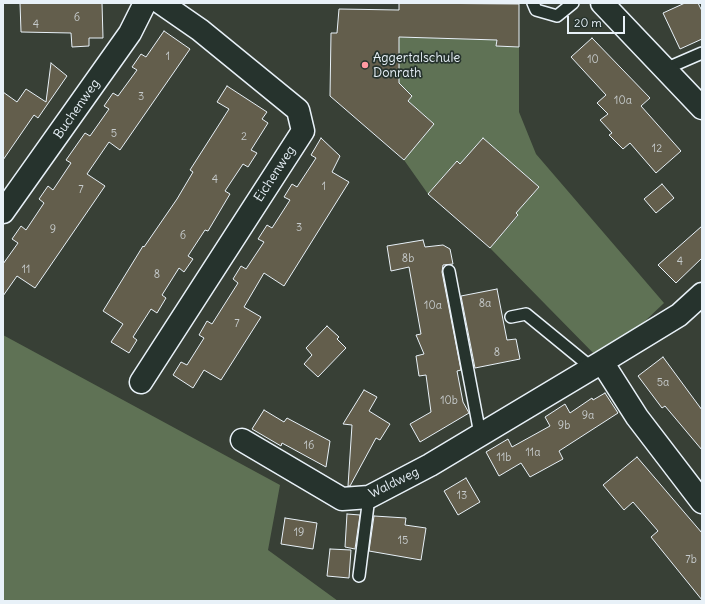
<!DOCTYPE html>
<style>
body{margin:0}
#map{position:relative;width:705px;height:604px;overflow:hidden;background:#384036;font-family:Delius,sans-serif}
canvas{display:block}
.frame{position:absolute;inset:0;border:4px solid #e8f1f8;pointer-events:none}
.scale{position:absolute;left:567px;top:16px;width:58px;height:18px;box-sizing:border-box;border:2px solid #e8f1f8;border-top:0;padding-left:5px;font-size:12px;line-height:14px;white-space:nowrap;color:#e8f1f8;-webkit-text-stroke:3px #26332d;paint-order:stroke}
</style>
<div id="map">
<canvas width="705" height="604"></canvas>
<div class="frame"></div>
<div class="scale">20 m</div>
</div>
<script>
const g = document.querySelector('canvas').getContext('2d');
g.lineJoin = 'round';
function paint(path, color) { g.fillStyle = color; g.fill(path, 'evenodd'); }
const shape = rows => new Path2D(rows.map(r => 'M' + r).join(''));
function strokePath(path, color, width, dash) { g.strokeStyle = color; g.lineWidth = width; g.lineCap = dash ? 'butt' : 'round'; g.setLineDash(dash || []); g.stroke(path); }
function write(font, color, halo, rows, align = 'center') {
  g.font = font + ' Delius,sans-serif'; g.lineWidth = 3.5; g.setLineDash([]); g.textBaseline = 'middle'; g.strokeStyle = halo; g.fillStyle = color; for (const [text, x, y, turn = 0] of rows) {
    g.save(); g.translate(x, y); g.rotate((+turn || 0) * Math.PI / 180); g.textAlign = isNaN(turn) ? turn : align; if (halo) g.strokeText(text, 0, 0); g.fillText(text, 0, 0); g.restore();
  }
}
paint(shape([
 [399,37,497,40,496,46,519,47,519,112,536,154,664,303,602,362,490,248,518,216,516,213,539,187,483,138,460,164,456,162,428,194,404,160,434,124,408,101,412,95,399,83],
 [3,335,280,485,268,550,338,601,3,601]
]), '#5f7255');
const building = shape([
 [20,3,102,3,103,38,89,38,89,46,72,47,71,33,21,32,20,3],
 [399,3,519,4,519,47,496,46,497,40,399,37,399,83,412,96,408,101,434,124,404,160,330,96,331,33,337,33,339,9,399,10,399,3],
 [685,3,698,3,702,11,702,39,680,49,663,13,685,3],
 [164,31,190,49,120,150,109,142,87,174,105,186,35,288,17,276,3,296,3,264,18,243,12,239,21,226,26,230,44,203,39,199,48,186,53,190,71,163,66,160,85,133,90,136,109,109,104,106,113,93,118,96,137,70,132,67,141,54,146,57,164,31],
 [592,38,650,98,641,106,681,151,656,173,630,143,623,149,609,135,612,133,600,120,608,114,597,103,606,95,571,57,592,38],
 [51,63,67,76,38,118,34,115,3,160,3,92,17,102,26,89,46,102,51,63],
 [227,86,267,112,262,119,268,123,251,150,257,153,248,167,243,164,225,191,230,194,208,231,205,230,188,256,193,259,184,272,179,268,162,295,166,298,157,313,151,309,133,337,137,340,129,353,111,342,123,324,103,311,143,246,144,247,177,199,193,172,190,170,229,109,217,102,227,86],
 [321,138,340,156,332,172,349,182,284,286,264,273,244,307,261,317,221,380,204,370,193,388,173,375,181,362,187,365,204,338,199,335,207,321,212,324,238,283,233,279,241,266,246,269,264,242,258,239,267,225,272,228,290,200,284,197,292,184,297,187,316,158,311,155,321,138],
 [483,138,539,187,516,213,518,215,490,248,428,194,457,161,460,164,483,138],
 [662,184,674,198,656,213,644,199,662,184],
 [702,226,702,258,676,283,658,265,702,226],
 [423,240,425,247,443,245,450,249,453,264,443,265,442,272,461,370,457,371,463,402,469,413,420,442,410,424,431,412,426,375,419,376,416,356,424,354,416,335,421,334,409,267,391,271,387,246,423,240],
 [497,289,507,340,516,339,520,359,475,368,461,296,497,289],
 [327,326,339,337,337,339,346,348,318,377,304,364,312,355,306,348,327,326],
 [663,357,702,410,702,450,665,406,662,408,638,376,663,357],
 [364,390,377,397,369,411,390,424,380,440,376,438,350,486,348,486,352,425,343,424,364,390],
 [605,393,618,413,559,451,563,459,530,477,521,463,499,476,486,452,508,439,512,447,550,426,545,417,565,404,570,413,592,398,593,400,605,393],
 [264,410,284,422,287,418,330,441,326,467,282,443,281,446,252,429,264,410],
 [637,457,702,533,702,600,651,537,658,531,633,502,624,510,603,485,637,457],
 [466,478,480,502,458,515,444,491,466,478],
 [347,514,360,515,355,549,345,547,347,514],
 [374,516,406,518,405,525,426,528,421,560,369,551,374,516],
 [285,518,317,523,313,549,281,544,285,518],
 [330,549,351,550,349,578,327,576,330,549]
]);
paint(building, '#635e4c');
strokePath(building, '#e8f1f8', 1);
const lane = shape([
 [533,3,536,10,557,16,573,3],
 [665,69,702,53],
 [449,271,480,434],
 [511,317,526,314,592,368],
 [359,576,369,497]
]);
const street = shape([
 [602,3,702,108],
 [3,212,130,33,145,3],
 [602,362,637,417,702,502],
 [141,382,303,131,298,110,200,30,161,3],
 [242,440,342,499,369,497,430,465,602,362,679,315,702,294]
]);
strokePath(lane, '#e8f1f8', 14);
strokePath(street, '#e8f1f8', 25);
strokePath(lane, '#26332d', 11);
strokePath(street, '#26332d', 22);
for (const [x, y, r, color] of [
 [365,65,4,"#ff9aa2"]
]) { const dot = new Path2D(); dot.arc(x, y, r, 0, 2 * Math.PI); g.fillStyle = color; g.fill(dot); strokePath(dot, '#26332d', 1.5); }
write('11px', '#c7cccd', null, [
 ["6",77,18],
 ["4",36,25],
 ["1",168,57],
 ["10",593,60],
 ["3",141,97],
 ["10a",623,101],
 ["5",114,134],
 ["2",244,137],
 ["12",657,149],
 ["4",215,180],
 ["1",324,187],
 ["7",81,190],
 ["3",299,228],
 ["9",53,230],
 ["6",183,236],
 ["8b",408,259],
 ["4",680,262],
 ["11",26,270],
 ["8",157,275],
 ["8a",485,304],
 ["10a",433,306],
 ["7",237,324],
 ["8",497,353],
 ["5a",663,383],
 ["10b",449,401],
 ["9a",588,416],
 ["9b",564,426],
 ["16",309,446],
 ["11a",533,453],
 ["11b",504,458],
 ["13",462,496],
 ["19",299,533],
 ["15",403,541],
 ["7b",691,560]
]);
write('13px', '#e8f1f8', '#26332d', [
 ["Aggertalschule",373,58],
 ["Donrath",373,73]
], 'left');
write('13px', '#e8f1f8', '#26332d', [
 ["Buchenweg",77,109,-55],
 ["Eichenweg",275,174,-57],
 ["Waldweg",394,483,-26]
]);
</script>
